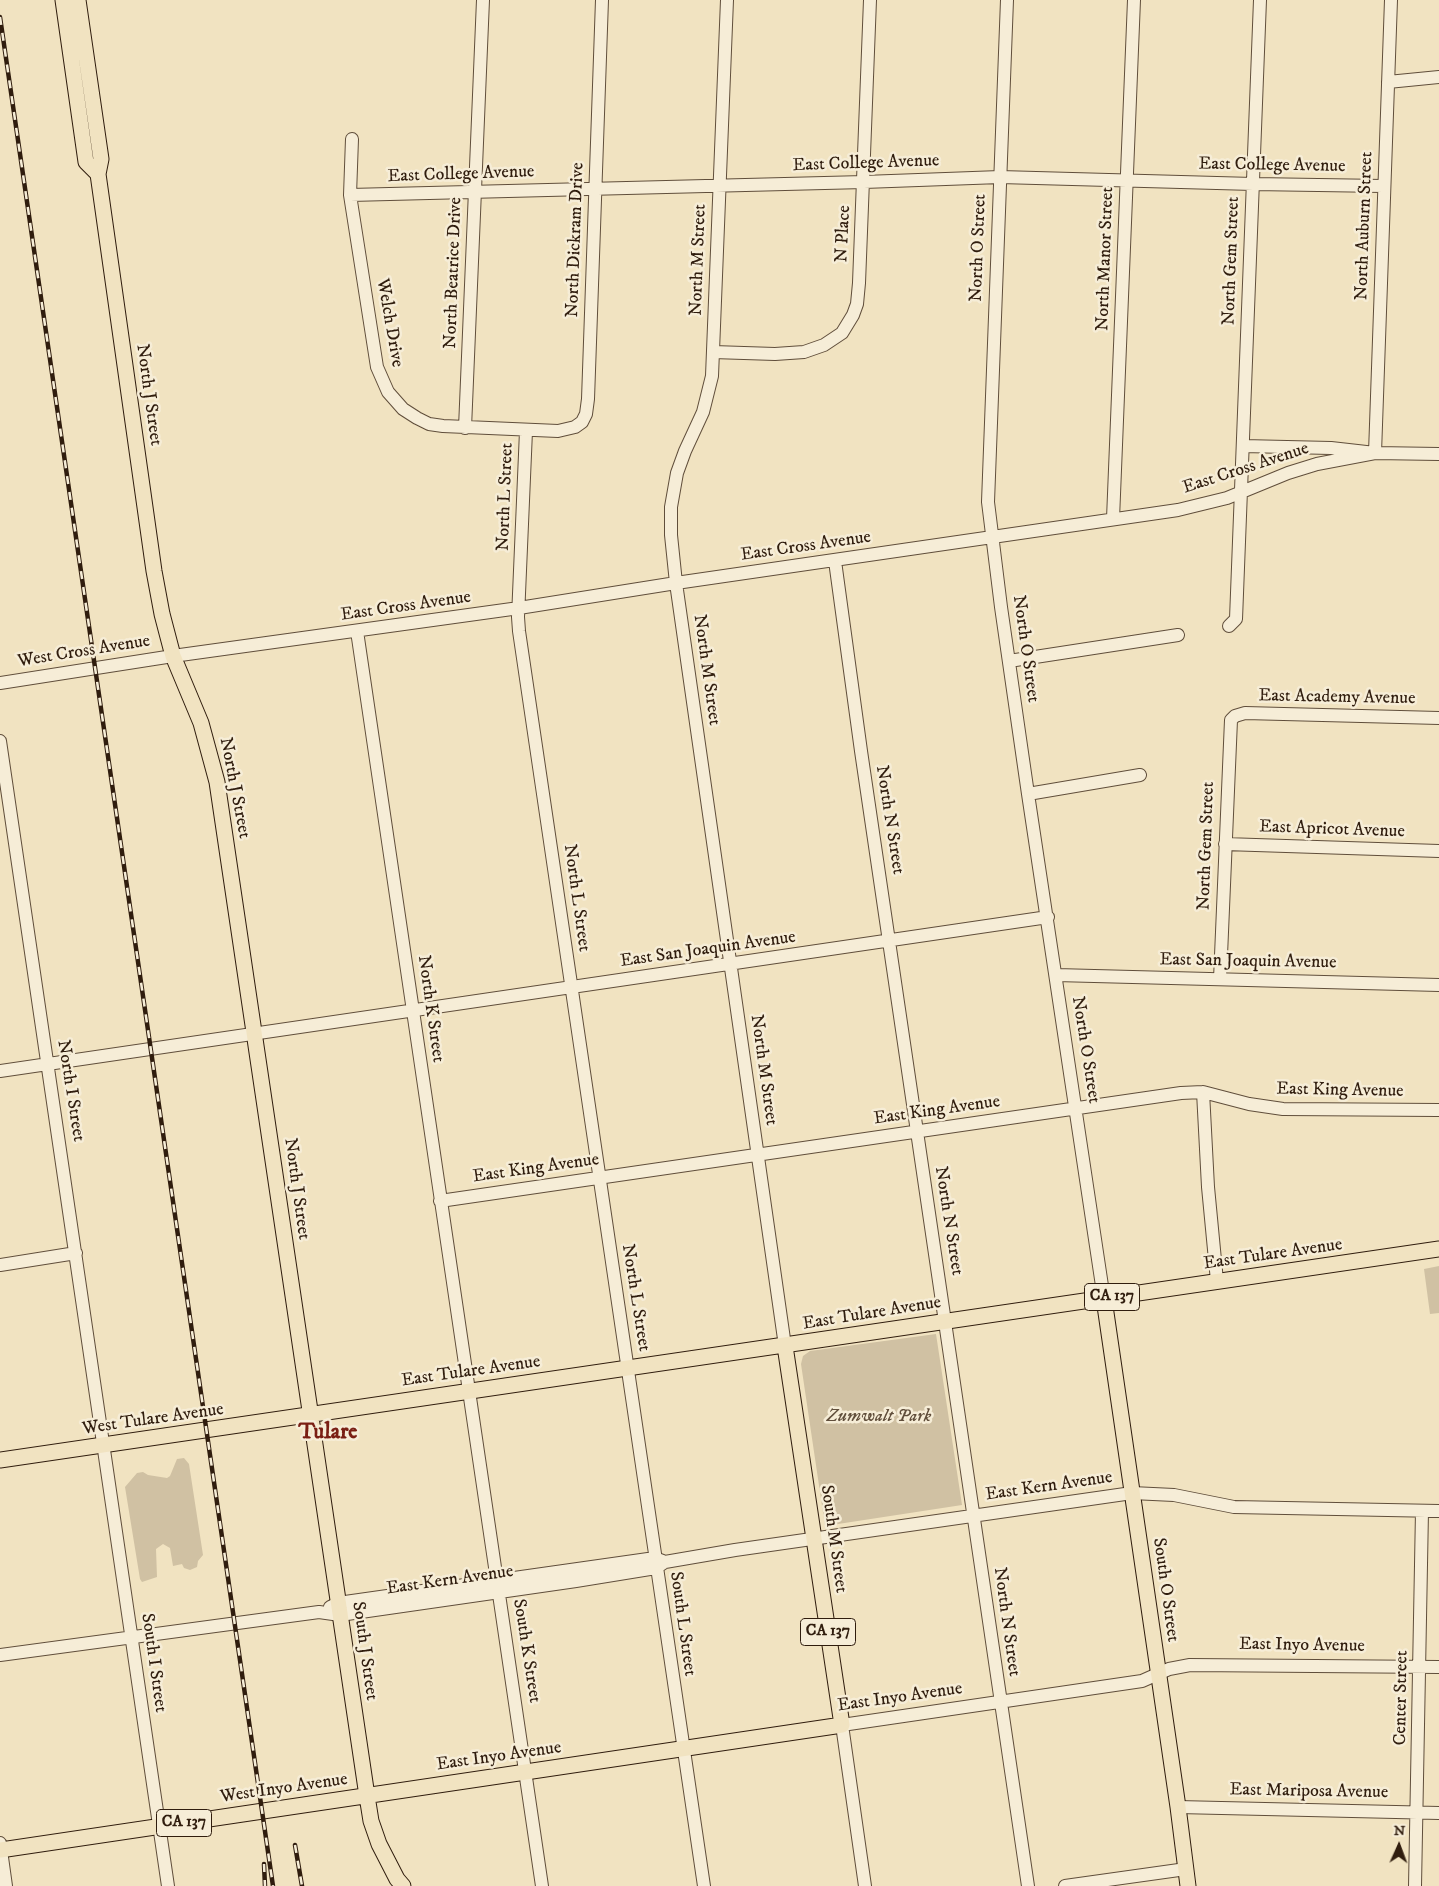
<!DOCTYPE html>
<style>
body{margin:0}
#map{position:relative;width:1439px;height:1886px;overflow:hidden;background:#f1e3c1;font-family:"IM FELL DW Pica",serif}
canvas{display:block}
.north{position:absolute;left:1374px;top:1821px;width:50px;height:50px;-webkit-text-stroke:4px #f6edd7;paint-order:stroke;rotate:2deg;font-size:14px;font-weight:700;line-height:20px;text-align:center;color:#301d0e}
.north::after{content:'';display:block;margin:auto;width:18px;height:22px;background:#301d0e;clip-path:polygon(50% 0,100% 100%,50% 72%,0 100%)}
</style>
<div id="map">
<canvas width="1439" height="1886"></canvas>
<div class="north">N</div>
</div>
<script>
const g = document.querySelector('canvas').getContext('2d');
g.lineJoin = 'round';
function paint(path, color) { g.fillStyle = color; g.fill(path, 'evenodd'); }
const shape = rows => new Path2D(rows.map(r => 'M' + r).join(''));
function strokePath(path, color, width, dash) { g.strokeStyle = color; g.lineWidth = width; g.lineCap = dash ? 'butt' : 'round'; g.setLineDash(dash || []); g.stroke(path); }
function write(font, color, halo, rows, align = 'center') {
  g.font = font + ' "IM FELL DW Pica",serif'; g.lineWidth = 5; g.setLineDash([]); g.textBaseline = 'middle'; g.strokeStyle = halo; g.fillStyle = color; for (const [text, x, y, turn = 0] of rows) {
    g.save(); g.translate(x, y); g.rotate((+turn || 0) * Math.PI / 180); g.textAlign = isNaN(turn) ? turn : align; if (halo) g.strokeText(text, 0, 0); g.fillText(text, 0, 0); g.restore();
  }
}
paint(shape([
 [1439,1266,1439,1313,1430,1314,1424,1269],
 [936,1334,962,1505,825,1526,801,1364,803,1356,810,1351],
 [184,1458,189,1464,203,1555,198,1561,197,1567,190,1570,184,1568,182,1564,173,1566,170,1548,163,1544,156,1549,157,1577,142,1582,140,1579,125,1487,137,1473,143,1472,148,1475,167,1478,170,1476,177,1459]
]), '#d0c1a3');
const minor = shape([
 [727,0,712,376,703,412,685,451,677,473,671,507,671,535,676,583,785,1346],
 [1007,0,988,502,1001,607,1028,794,1104,1299],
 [1388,82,1439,77],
 [352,139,350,195,377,367,388,392,403,409,417,418,429,424,443,426,558,431,575,427,582,422,586,414,588,399,602,0],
 [350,195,864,182,1000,177,1253,184,1383,186],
 [713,352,775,354,804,352,824,345,842,333,853,315,857,304,859,283,870,0],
 [465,428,483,0],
 [526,431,518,617,519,631,704,1886],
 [1243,446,1331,448,1375,453,1391,0],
 [1113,519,1134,0],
 [835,561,861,751,1028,1886],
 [1229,626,1236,619,1260,0],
 [357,631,542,1886],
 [1009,661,1178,635],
 [0,683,173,656,519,608,676,583,1178,510,1227,498,1288,473,1317,464,1375,453,1439,454],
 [0,741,168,1886],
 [1028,794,1140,775],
 [1225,844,1439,851],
 [1056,975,1439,985],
 [1220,979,1231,720,1235,716,1245,713,1439,718],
 [0,1071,1048,917],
 [1203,1092,1208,1187,1217,1281],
 [440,1201,1181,1093,1203,1092,1249,1104,1283,1109,1439,1110],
 [0,1265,76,1253],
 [330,1607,338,1603,634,1561,655,1558,663,1561],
 [0,1655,319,1612,340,1615,576,1581,656,1568,665,1562,735,1550,1132,1493,1174,1495,1234,1507,1439,1511],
 [1178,1807,1439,1813],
 [0,1843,6,1886],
 [865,1886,842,1725,1142,1681,1169,1669,1190,1665,1439,1667],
 [1065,1886,1186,1869],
 [1415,1886,1422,1511]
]);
const major = shape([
 [63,0,86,162,98,174],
 [78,0,101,159,98,174,154,571,162,614,173,656,201,723,217,782,367,1796,371,1821,379,1844,397,1879,403,1886],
 [1104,1299,1178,1807,1188,1886],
 [0,1460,1439,1249],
 [0,1850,842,1725,785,1346]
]);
strokePath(minor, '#604e3b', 14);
strokePath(major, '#301d0e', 17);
strokePath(minor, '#f6edd7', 12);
strokePath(major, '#f1e3c1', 15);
const rail = shape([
 [0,17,273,1886],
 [295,1845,302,1886],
 [264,1864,265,1886]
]);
strokePath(rail, '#301d0e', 4.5);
strokePath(rail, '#f6edd7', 2.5, [8]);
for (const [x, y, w] of [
 [1112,1297,55],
 [828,1632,55],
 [184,1823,55]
]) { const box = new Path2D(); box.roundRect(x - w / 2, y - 13.5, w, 27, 4); g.fillStyle = '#f6edd7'; g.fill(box); strokePath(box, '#301d0e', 1); }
write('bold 16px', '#301d0e', null, [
 ["CA 137",1112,1297],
 ["CA 137",828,1632],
 ["CA 137",184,1823]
]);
write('18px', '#301d0e', '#f6edd7', [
 ["East College Avenue",866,164,-2],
 ["East College Avenue",1272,166,1],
 ["East College Avenue",461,175,-2],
 ["North Auburn Street",1365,226,-88],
 ["N Place",844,234,-87],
 ["North Dickram Drive",576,240,-88],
 ["North O Street",979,248,-88],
 ["North Manor Street",1106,259,-88],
 ["North M Street",699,260,-88],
 ["North Gem Street",1232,261,-88],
 ["North Beatrice Drive",454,273,-88],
 ["Welch Drive",389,323,80],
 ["North J Street",148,395,82],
 ["East Cross Avenue",1246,469,-18],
 ["North L Street",506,497,-88],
 ["East Cross Avenue",806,547,-8],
 ["East Cross Avenue",406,607,-8],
 ["North O Street",1025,649,82],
 ["West Cross Avenue",84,652,-9],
 ["North M Street",706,670,82],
 ["East Academy Avenue",1337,698,1],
 ["North J Street",234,788,79],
 ["North N Street",889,820,81],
 ["East Apricot Avenue",1332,830,2],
 ["North Gem Street",1207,846,-88],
 ["North L Street",576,898,82],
 ["East San Joaquin Avenue",708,950,-8],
 ["East San Joaquin Avenue",1248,962,1],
 ["North K Street",430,1009,82],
 ["North O Street",1085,1050,81],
 ["North M Street",763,1070,82],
 ["North I Street",70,1091,81],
 ["East King Avenue",1340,1091,1],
 ["East King Avenue",937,1111,-8],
 ["East King Avenue",536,1169,-8],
 ["North J Street",296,1189,82],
 ["North N Street",948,1221,81],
 ["East Tulare Avenue",1273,1255,-8],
 ["North L Street",635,1298,81],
 ["East Tulare Avenue",872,1314,-9],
 ["East Tulare Avenue",471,1372,-8],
 ["West Tulare Avenue",153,1420,-8],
 ["East Kern Avenue",1049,1487,-8],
 ["South M Street",833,1539,82],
 ["East Kern Avenue",450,1581,-8],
 ["South O Street",1165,1590,82],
 ["North N Street",1006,1622,82],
 ["South L Street",682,1624,82],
 ["East Inyo Avenue",1302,1646,1],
 ["South J Street",364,1651,82],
 ["South K Street",526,1651,81],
 ["South I Street",153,1663,82],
 ["East Inyo Avenue",900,1698,-8],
 ["Center Street",1402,1698,-89],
 ["East Inyo Avenue",499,1757,-8],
 ["West Inyo Avenue",284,1789,-8],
 ["East Mariposa Avenue",1309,1792,1]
]);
write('italic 18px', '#604e3b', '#f6edd7', [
 ["Zumwalt Park",879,1417]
]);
write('bold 22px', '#7a1f14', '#f6edd7', [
 ["Tulare",328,1433]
]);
</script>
